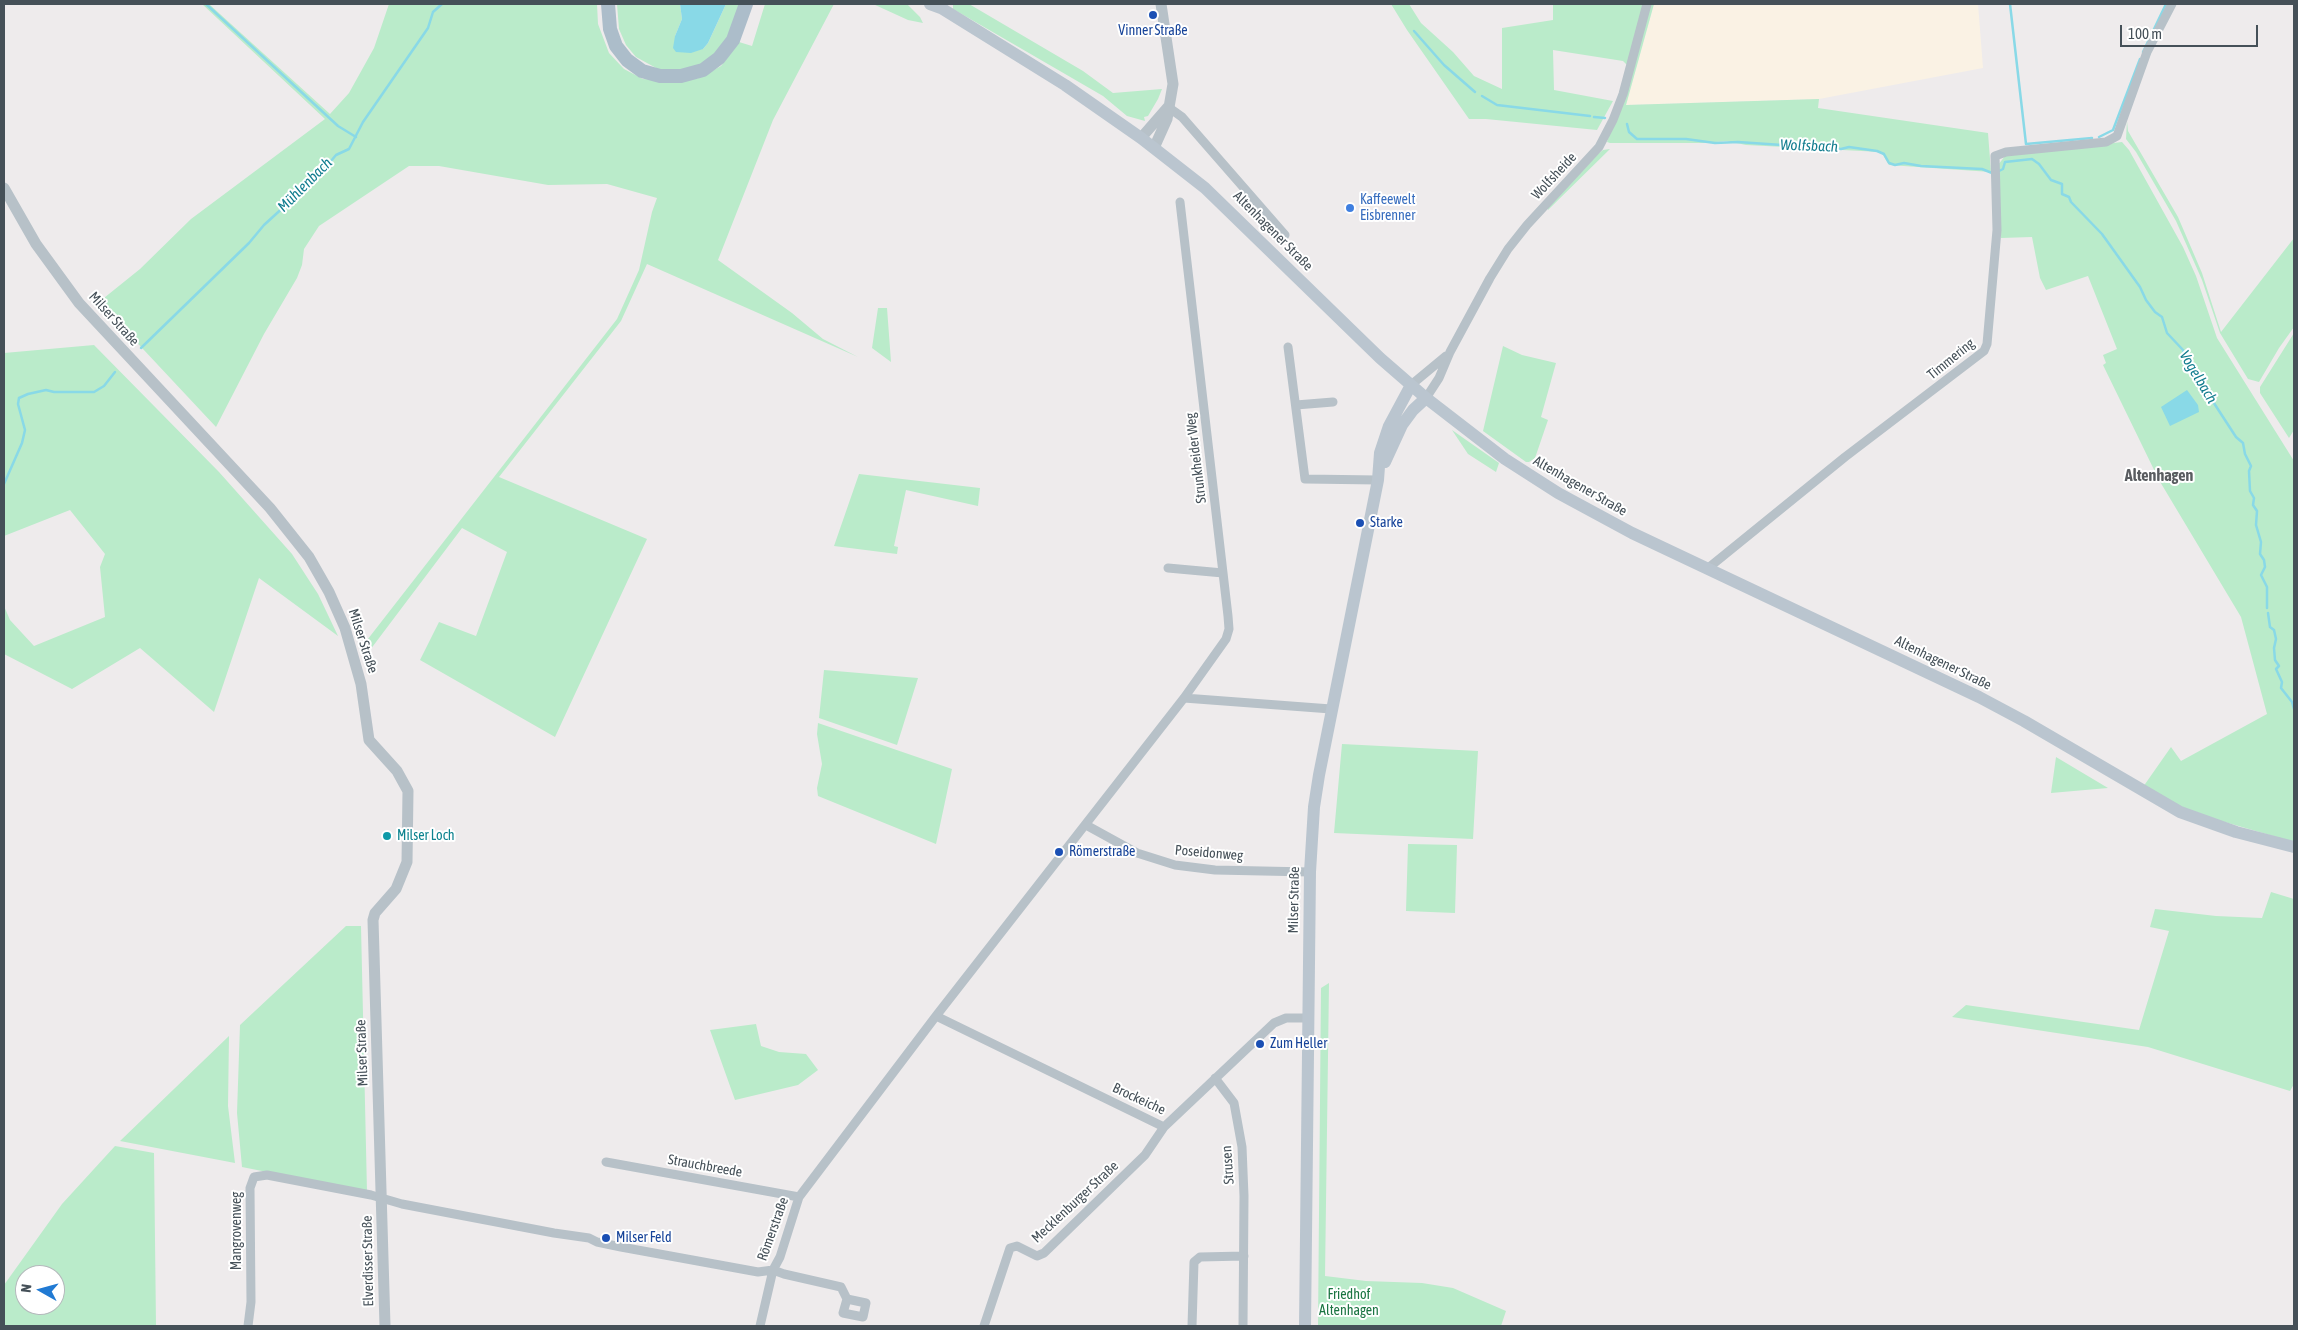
<!DOCTYPE html>
<meta charset="utf-8">
<style>
body{margin:0}
#map{position:relative;width:2298px;height:1330px;overflow:hidden;background:#eeebec;font-family:"Asap Condensed",sans-serif}
canvas{display:block}
.frame{position:absolute;inset:0;border:5px solid #455058;pointer-events:none}
.north{position:absolute;left:15px;top:1265px;width:50px;height:50px;box-sizing:border-box;background:#fff;border:1px solid #b5b9bc;border-radius:50%;rotate:277deg;font-size:14px;font-weight:700;line-height:20px;text-align:center;color:#455058}
.north::after{content:'';display:block;margin:auto;width:18px;height:22px;background:#217ad3;clip-path:polygon(50% 0,100% 100%,50% 72%,0 100%)}
.scale{position:absolute;left:2120px;top:25px;width:138px;height:22px;box-sizing:border-box;border:2px solid #455058;border-top:0;padding-left:6px;font-size:15px;line-height:18px;white-space:nowrap;color:#455058;-webkit-text-stroke:4px #fff;paint-order:stroke}
</style>
<div id="map">
<canvas width="2298" height="1330"></canvas>
<div class="frame"></div>
<div class="north">N</div>
<div class="scale">100 m</div>
</div>
<script>
const g = document.querySelector('canvas').getContext('2d');
g.lineJoin = 'round';
function paint(path, color) { g.fillStyle = color; g.fill(path, 'evenodd'); }
const shape = rows => new Path2D(rows.map(r => 'M' + r).join(''));
function strokePath(path, color, width, dash) { g.strokeStyle = color; g.lineWidth = width; g.lineCap = dash ? 'butt' : 'round'; g.setLineDash(dash || []); g.stroke(path); }
function write(font, color, halo, rows, align = 'center') {
  g.font = font + ' "Asap Condensed",sans-serif'; g.lineWidth = 4; g.setLineDash([]); g.textBaseline = 'middle'; g.strokeStyle = halo; g.fillStyle = color; for (const [text, x, y, turn = 0] of rows) {
    g.save(); g.translate(x, y); g.rotate((+turn || 0) * Math.PI / 180); g.textAlign = isNaN(turn) ? turn : align; if (halo) g.strokeText(text, 0, 0); g.fillText(text, 0, 0); g.restore();
  }
}
paint(shape([
 [1654,4,1978,4,1983,68,1819,99,1626,105]
]), '#faf2e4');
paint(shape([
 [202,4,209,4,330,114,349,93,374,48,389,4,597,4,598,24,609,53,624,69,643,79,683,81,699,78,721,66,739,42,752,46,765,4,834,4,773,120,718,260,792,313,823,339,858,357,647,264,621,321,499,477,647,539,555,737,420,660,439,622,476,636,507,552,462,528,367,654,364,644,617,319,639,270,652,212,657,198,607,184,548,185,439,166,409,166,319,226,304,249,302,265,297,278,264,334,216,427,99,302,140,269,191,219,325,119],
 [617,4,680,4,682,19,675,36,703,49,708,43,726,4,744,4,735,28,714,58,690,70,658,69,636,57,626,45,619,29],
 [873,4,907,4,920,17,923,23,908,20],
 [944,4,969,4,1083,71,1113,93,1162,89,1158,99,1148,116,1144,117,1145,121,1127,116,1103,96,953,9,953,5],
 [1391,4,1409,4,1421,23,1453,52,1474,76,1502,89,1502,28,1553,20,1553,4,1644,4,1627,65,1623,61,1553,50,1554,90,1613,101,1597,130,1486,119,1469,119,1407,30],
 [1650,4,1654,4,1626,105,1819,99,1818,108,1988,133,1991,172,1889,165,1881,152,1746,145,1727,141,1703,143,1610,143,1607,142],
 [2127,121,2128,131,2178,217,2202,273,2221,332,2294,238,2294,327,2279,348,2259,382,2248,379,2220,333,2202,280,2176,221,2136,152,2126,139],
 [2122,142,2129,150,2183,247,2196,276,2217,338,2294,461,2294,842,2190,812,2143,787,2171,747,2181,761,2267,714,2241,617,2159,480,2103,365,2106,363,2103,355,2117,349,2088,276,2046,290,2040,278,2032,237,2001,238,1998,165,2005,156],
 [1610,149,1548,210,1547,207,1598,154,1603,150],
 [878,308,887,308,891,362,872,348],
 [2294,333,2294,430,2289,438,2260,393,2260,387],
 [94,345,219,472,292,554,318,594,338,636,259,578,214,712,140,648,72,689,4,654,4,606,10,620,34,646,105,617,100,567,105,554,70,510,4,536,4,353],
 [1503,346,1522,355,1556,363,1541,417,1548,420,1535,458,1529,462,1526,462,1483,431],
 [1452,430,1499,463,1496,472,1468,454],
 [859,474,980,488,978,506,906,490,894,546,898,547,897,554,834,546],
 [824,670,918,678,897,745,819,718],
 [818,723,952,769,936,844,818,796,817,788,822,764,817,734],
 [1342,744,1478,751,1473,839,1334,833],
 [2056,757,2108,788,2051,793],
 [1408,844,1457,845,1455,913,1406,911],
 [2271,892,2294,899,2294,1084,2290,1091,2148,1047,1952,1017,1966,1005,2139,1030,2169,931,2150,927,2155,909,2216,916,2262,918],
 [346,926,361,926,367,1192,242,1167,237,1113,240,1025],
 [1329,983,1325,1276,1366,1281,1422,1283,1453,1288,1506,1311,1501,1326,1318,1326,1321,988],
 [756,1024,761,1046,779,1052,806,1054,818,1070,798,1085,735,1100,710,1030],
 [229,1036,228,1106,235,1163,120,1141],
 [115,1146,154,1153,156,1326,4,1326,4,1285,62,1204],
 [25,1275,55,1275,55,1305,25,1305]
]), '#baebca');
paint(shape([
 [680,4,726,4,708,43,703,49,691,53,676,52,673,48,675,36,682,19],
 [2187,390,2198,405,2199,412,2170,426,2161,407]
]), '#89d9e7');
strokePath(shape([
 [206,4,338,126,356,137],
 [2010,4,2026,144,2092,138],
 [1414,31,1444,65,1475,92],
 [2143,52,2166,4],
 [1482,96,1497,105,1590,116],
 [1594,117,1605,118],
 [1627,124,1629,132,1637,139,1686,139,1715,143,1738,142,1841,149,1849,147,1877,151,1884,154,1889,163,1895,165,1904,163,1921,166,1982,169,1992,173],
 [2099,137,2113,130,2140,59],
 [1999,171,2003,169,2005,162,2032,159,2039,164,2051,180,2062,184,2062,194,2069,197,2071,202,2102,234,2140,287,2146,300,2155,312,2162,317,2167,333,2183,350,2186,362,2197,370,2197,375,2210,397,2236,437,2243,443,2245,454,2251,466,2249,471,2250,491,2254,498,2253,505,2257,511,2256,525,2261,542,2260,554,2264,560,2265,567,2261,575,2267,587,2267,608],
 [141,348,249,243,264,225,321,173,336,155,349,149,363,122,428,28,433,12,442,4],
 [4,484,22,443,25,430,18,404,19,398,28,394,46,390,54,392,94,392,104,386,115,372],
 [2268,613,2270,627,2274,630,2276,639,2274,648,2275,660,2279,666,2276,669,2282,682,2281,688,2292,702,2294,709]
]), '#89d9e7', 2.5);
strokePath(shape([
 [1168,107,1182,117,1285,235],
 [1288,347,1305,479,1378,480],
 [1411,385,1446,356],
 [1426,398,1439,378,1450,352,1490,278,1508,249,1527,225,1599,147,1613,120,1623,94,1647,4],
 [1296,405,1333,402],
 [1168,568,1223,573],
 [1707,569,1845,457,1984,351,1987,344,1997,230,1995,156,2006,152,2106,142,2117,136,2147,52,2172,4],
 [1184,698,1331,709],
 [1086,825,1137,853,1175,865,1215,870,1310,872],
 [936,1016,1164,1127],
 [1215,1078,1234,1103,1242,1147,1244,1196,1243,1326],
 [606,1162,799,1197],
 [773,1270,784,1274,841,1287,847,1299,866,1303,863,1317,843,1313,847,1299],
 [248,1326,251,1302,250,1188,254,1177,267,1175,371,1195,402,1204,554,1233,589,1238,597,1242,621,1247,758,1272,773,1270],
 [760,1326,773,1270,780,1257,799,1197,936,1016,1184,698,1226,639,1229,629,1228,616,1180,202],
 [984,1326,1010,1248,1017,1246,1037,1256,1044,1253,1145,1155,1164,1127,1274,1023,1286,1018,1307,1018],
 [1192,1326,1194,1262,1200,1257,1244,1256]
]), '#b7c1c8', 9);
strokePath(shape([
 [1141,138,1168,107],
 [1154,148,1167,119,1173,84,1161,4],
 [4,188,36,244,79,303,270,508,309,557,329,592,345,628,361,684,369,740,397,771,408,791,407,862,396,889,375,913,373,920,385,1326]
]), '#b7c1c8', 11);
strokePath(shape([
 [930,4,941,8,1065,85,1141,138,1205,188,1380,358,1426,398,1505,459,1558,493,1632,533,1979,697,2024,721,2180,812,2236,832,2294,847],
 [1385,462,1402,425,1413,410,1426,398],
 [1305,1326,1310,872,1314,807,1319,775,1378,480,1380,453,1389,426,1411,385]
]), '#bac5cf', 12);
strokePath(shape([
 [608,4,610,29,616,46,627,60,642,71,660,76,681,76,703,70,719,58,733,40,746,4]
]), '#acbdca', 14);
for (const [x, y, r, color] of [
 [1153,15,5,"#1a4fb4"],
 [1350,208,5,"#3f7fe0"],
 [1360,523,5,"#1a4fb4"],
 [387,836,5,"#0f9aa8"],
 [1059,852,5,"#1a4fb4"],
 [1260,1044,5,"#1a4fb4"],
 [606,1238,5,"#1a4fb4"]
]) { const dot = new Path2D(); dot.arc(x, y, r, 0, 2 * Math.PI); g.fillStyle = color; g.fill(dot); strokePath(dot, '#fff', 2); }
write('14px', '#164399', '#fff', [
 ["Vinner Straße",1153,31,"center"],
 ["Starke",1370,523],
 ["Römerstraße",1069,852],
 ["Zum Heller",1270,1044],
 ["Milser Feld",616,1238]
], 'left');
write('14px', '#455058', '#fff', [
 ["Wolfsheide",1554,176,-47],
 ["Altenhagener Straße",1273,231,45],
 ["Milser Straße",114,319,48],
 ["Timmering",1951,359,-39],
 ["Strunkheider Weg",1196,458,-97],
 ["Altenhagener Straße",1580,486,30],
 ["Milser Straße",363,641,72],
 ["Altenhagener Straße",1943,663,26],
 ["Poseidonweg",1209,853,5],
 ["Milser Straße",1294,900,-89],
 ["Milser Straße",362,1053,-92],
 ["Brockeiche",1139,1099,25],
 ["Strusen",1228,1165,-94],
 ["Strauchbreede",705,1166,10],
 ["Mecklenburger Straße",1075,1202,-43],
 ["Römerstraße",773,1229,-70],
 ["Mangrovenweg",237,1231,-90],
 ["Elverdisser Straße",368,1261,-91]
]);
write('14px', '#366cbe', '#fff', [
 ["Kaffeewelt",1360,200],
 ["Eisbrenner",1360,216]
], 'left');
write('14px', '#0d838f', '#fff', [
 ["Milser Loch",397,836]
], 'left');
write('14px', '#1a7441', '#fff', [
 ["Friedhof",1349,1295],
 ["Altenhagen",1349,1311]
]);
write('italic 15px', '#127d8f', '#fff', [
 ["Wolfsbach",1809,146,2],
 ["Mühlenbach",305,185,-45],
 ["Vogelbach",2198,377,59]
]);
write('bold 16px', '#595c60', '#fff', [
 ["Altenhagen",2159,476]
]);
</script>
